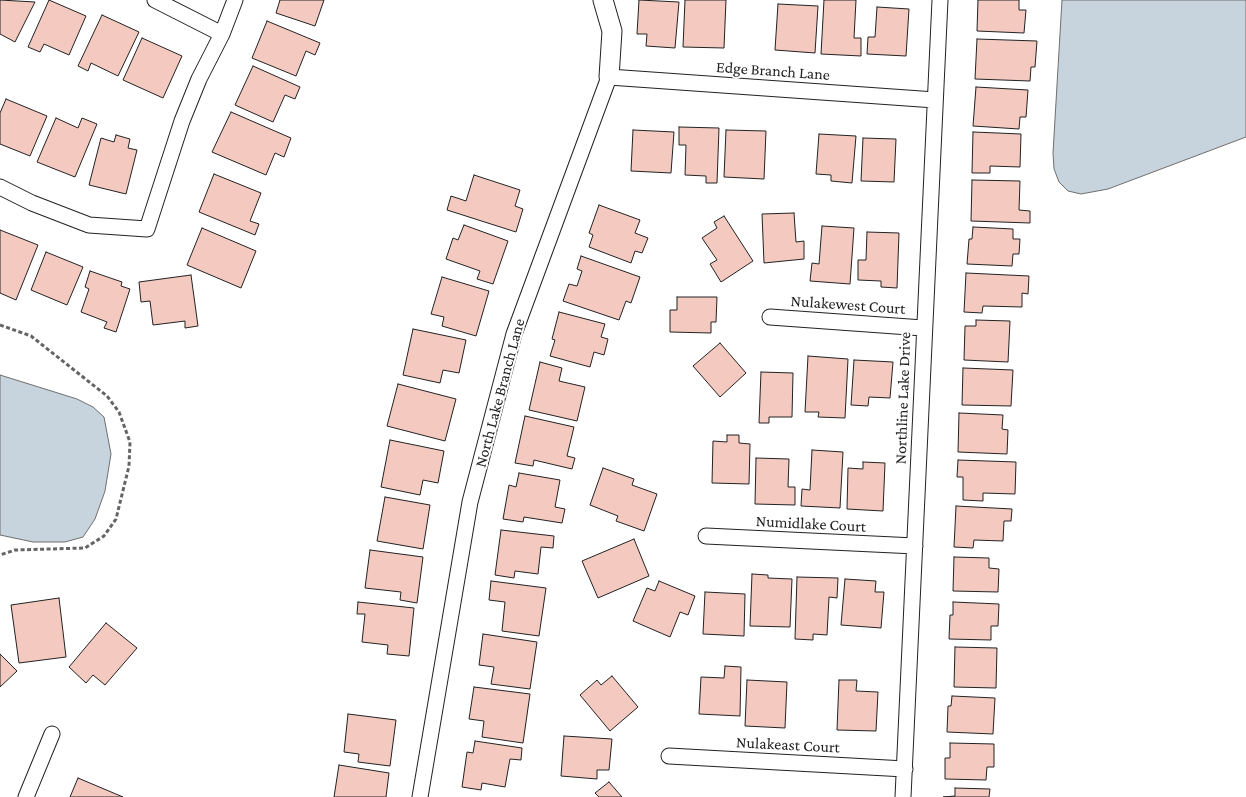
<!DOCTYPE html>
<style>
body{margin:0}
canvas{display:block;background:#fff}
</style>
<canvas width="1246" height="797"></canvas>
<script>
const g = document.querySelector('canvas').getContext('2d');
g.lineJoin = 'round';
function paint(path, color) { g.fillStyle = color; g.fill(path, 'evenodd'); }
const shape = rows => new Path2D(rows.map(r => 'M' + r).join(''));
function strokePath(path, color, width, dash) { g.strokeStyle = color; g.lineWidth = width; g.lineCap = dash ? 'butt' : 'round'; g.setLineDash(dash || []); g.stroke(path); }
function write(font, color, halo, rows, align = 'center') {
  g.font = font + ' "Crimson Pro",serif'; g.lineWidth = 4; g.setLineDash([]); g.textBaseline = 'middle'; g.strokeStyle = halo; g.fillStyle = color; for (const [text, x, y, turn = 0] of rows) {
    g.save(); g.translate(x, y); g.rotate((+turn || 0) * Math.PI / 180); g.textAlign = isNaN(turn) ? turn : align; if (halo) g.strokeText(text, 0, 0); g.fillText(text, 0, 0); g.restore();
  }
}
const water = shape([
 [1062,0,1246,0,1246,137,1108,189,1081,194,1068,191,1059,182,1054,169,1053,153,1062,0],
 [0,375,77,399,93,407,104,417,111,454,105,491,95,519,83,537,65,542,33,542,0,535,0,375]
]);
paint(water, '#c7d3dd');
strokePath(water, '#6f6f6f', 1);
const building = shape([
 [0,0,35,2,15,42,0,34,0,0],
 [49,0,86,16,69,55,44,44,40,52,28,47,49,0],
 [280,0,324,0,315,26,276,13,280,0],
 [639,0,679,2,675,48,646,46,647,34,637,34,639,0],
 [685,0,726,0,724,48,683,47,685,0],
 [824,0,856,0,854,38,861,38,861,56,821,54,824,0],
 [978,0,1019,0,1019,10,1026,10,1024,33,977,31,978,0],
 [778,4,818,6,815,53,775,50,778,4],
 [877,7,909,9,906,56,867,54,868,37,875,37,877,7],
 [102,15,139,32,118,76,91,63,88,71,78,66,102,15],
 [267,21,320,43,315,55,306,51,296,76,252,58,267,21],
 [142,38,182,56,163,98,123,80,142,38],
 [977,39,1037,41,1035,67,1031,67,1030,81,975,79,977,39],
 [253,66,300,87,295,99,285,95,273,122,235,105,253,66],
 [976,87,1028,90,1026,117,1020,117,1019,129,973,126,976,87],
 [6,99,47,116,30,156,0,144,0,113,6,99],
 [231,112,291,138,284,157,275,153,266,175,212,152,231,112],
 [56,118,78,128,82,118,97,124,75,177,37,162,56,118],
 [679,127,719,128,717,183,706,183,706,176,685,175,686,145,679,145,679,127],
 [633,130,674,132,671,173,631,171,633,130],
 [726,130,766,131,764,179,724,177,726,130],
 [973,132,1021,134,1020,167,990,166,990,173,972,173,973,132],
 [819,134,856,136,852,183,831,181,831,175,816,174,819,134],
 [116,135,130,139,128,148,137,150,126,194,89,185,101,138,114,142,116,135],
 [863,138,896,139,894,182,861,181,863,138],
 [214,174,261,193,250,221,259,224,255,235,199,212,214,174],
 [474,175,520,190,515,206,523,209,516,232,447,210,451,196,466,201,474,175],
 [972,180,1020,181,1019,210,1030,211,1030,223,971,221,972,180],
 [599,205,640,220,635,233,648,238,642,253,635,251,631,263,589,247,593,235,589,233,599,205],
 [794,213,796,242,804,241,804,259,764,263,762,214,794,213],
 [724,216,753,261,721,282,710,264,717,260,702,238,717,228,714,222,724,216],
 [464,225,508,241,493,284,477,279,480,271,446,259,453,238,458,240,464,225],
 [822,226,854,228,850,284,810,281,812,263,819,264,822,226],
 [973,227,1013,229,1013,239,1020,239,1019,254,1013,254,1012,266,967,264,969,239,972,239,973,227],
 [202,228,256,251,241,288,187,265,202,228],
 [0,230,38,245,16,300,0,293,0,230],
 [867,232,899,233,897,288,881,287,881,281,858,280,858,260,866,260,867,232],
 [46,252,83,267,67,305,31,290,46,252],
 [581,256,640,277,631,303,626,301,619,320,563,301,569,284,577,286,582,271,577,269,581,256],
 [90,271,122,282,121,286,130,289,116,332,104,328,107,322,81,312,89,289,85,287,90,271],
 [966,273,1029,276,1028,294,1022,293,1022,307,983,306,982,313,964,312,966,273],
 [191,275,198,326,185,328,185,321,153,325,150,301,141,302,139,282,191,275],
 [442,277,489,291,476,336,442,326,444,317,431,314,442,277],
 [677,297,717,297,716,322,711,322,711,333,670,332,670,310,677,310,677,297],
 [559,312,605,324,601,337,608,339,604,355,594,352,590,367,550,356,555,340,552,339,559,312],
 [976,320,1010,321,1008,362,964,360,965,326,976,326,976,320],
 [413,329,466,340,459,373,443,370,440,383,403,375,413,329],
 [720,343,746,373,720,397,693,366,720,343],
 [808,356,848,359,845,418,818,417,819,412,805,412,808,356],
 [854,360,893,362,890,398,869,397,868,406,851,405,854,360],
 [540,362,562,368,559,381,585,387,577,421,529,410,540,362],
 [963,368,1013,370,1011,406,962,405,963,368],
 [761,372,793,373,792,417,769,417,769,423,759,423,761,372],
 [398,384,456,399,445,441,387,426,398,384],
 [959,413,1003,415,1002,429,1008,430,1007,454,958,452,959,413],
 [525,416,574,427,567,456,575,458,572,469,534,460,533,466,515,463,525,416],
 [727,435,739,435,739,443,750,444,749,484,712,483,713,441,727,442,727,435],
 [390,440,444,451,438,483,423,480,420,495,381,487,390,440],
 [812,450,843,452,840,508,801,506,802,489,810,490,812,450],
 [756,458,789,459,788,487,795,487,795,505,755,504,756,458],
 [958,460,1016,462,1015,494,983,493,983,501,963,500,963,477,957,477,958,460],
 [863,462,885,463,883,511,847,509,848,468,863,469,863,462],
 [603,468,634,479,632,485,657,494,644,531,616,521,618,516,590,505,603,468],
 [519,473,560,480,555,507,565,509,562,523,524,517,523,522,503,519,509,485,516,487,519,473],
 [385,497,430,505,423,549,377,541,385,497],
 [956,506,1012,509,1011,521,1004,521,1003,541,974,540,973,548,954,547,956,506],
 [501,530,554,536,553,548,541,547,538,574,515,571,514,578,495,575,501,530],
 [634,539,649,576,598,598,582,561,634,539],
 [370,550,423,557,417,603,400,600,401,592,365,588,370,550],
 [954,557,989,558,989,568,999,569,998,592,953,591,954,557],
 [752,574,768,575,768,578,792,579,790,627,750,626,752,574],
 [797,577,838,578,837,598,829,597,827,635,813,634,813,640,795,639,797,577],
 [845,579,876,581,875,592,884,592,881,628,841,625,845,579],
 [491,581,546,588,539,636,502,631,505,602,489,600,491,581],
 [659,581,695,596,688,615,680,612,670,637,633,621,647,588,655,591,659,581],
 [705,592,745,594,744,636,703,634,705,592],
 [59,598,66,657,19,663,11,605,59,598],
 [358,602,414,608,409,656,387,654,388,645,362,642,365,614,357,614,358,602],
 [953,602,999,604,998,626,991,626,991,640,949,639,950,615,953,615,953,602],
 [106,623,137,648,105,685,93,675,86,683,69,667,106,623],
 [483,634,537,642,530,689,491,684,494,667,479,665,483,634],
 [955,647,997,648,996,688,954,687,955,647],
 [0,654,17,671,0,687,0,654],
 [725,666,741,667,740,716,699,714,701,677,724,678,725,666],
 [612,676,638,707,610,731,580,695,597,680,601,685,612,676],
 [747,680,787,682,785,728,745,726,747,680],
 [839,680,857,680,856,691,878,692,876,731,837,730,839,680],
 [474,687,530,694,523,743,482,737,484,721,469,719,474,687],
 [952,696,995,698,993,734,947,732,948,706,951,706,952,696],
 [348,714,396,720,390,766,358,762,359,754,344,752,348,714],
 [564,736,612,739,609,770,597,770,597,779,561,776,564,736],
 [475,741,522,748,521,760,510,759,505,787,482,783,481,790,462,787,467,752,473,753,475,741],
 [950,743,994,744,994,767,987,767,986,780,945,779,945,758,950,758,950,743],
 [339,765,389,773,386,797,334,797,339,765],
 [78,778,123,797,70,797,78,778],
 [609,782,622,797,599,797,595,793,609,782],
 [955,788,990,789,989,797,943,797,955,796,955,788]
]);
paint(building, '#f3c9c0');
strokePath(building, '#222', 1);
const minor = shape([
 [155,0,222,34],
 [0,187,32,203,89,225,147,229,182,121,199,79,222,34,235,0],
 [770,317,923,328],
 [706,536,915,546],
 [669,756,905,769],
 [26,797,52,734],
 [420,797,470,502,514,334,609,77,935,100],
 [903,797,940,0]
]);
const tertiary = shape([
 [603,0,612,31,609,77]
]);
strokePath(minor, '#222', 17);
strokePath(tertiary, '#222', 21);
strokePath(shape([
 [0,325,31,336,107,396,119,412,130,442,129,466,116,519,104,536,85,548,15,550,0,555]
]), '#646464', 3, [4, 2.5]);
strokePath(minor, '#fff', 15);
strokePath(tertiary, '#fff', 19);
write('16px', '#222', '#fff', [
 ["Edge Branch Lane",773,71,4],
 ["Nulakewest Court",848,305,4],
 ["North Lake Branch Lane",500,393,-75],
 ["Northline Lake Drive",903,398,-88],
 ["Numidlake Court",811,524,3],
 ["Nulakeast Court",788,745,3]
]);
</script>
